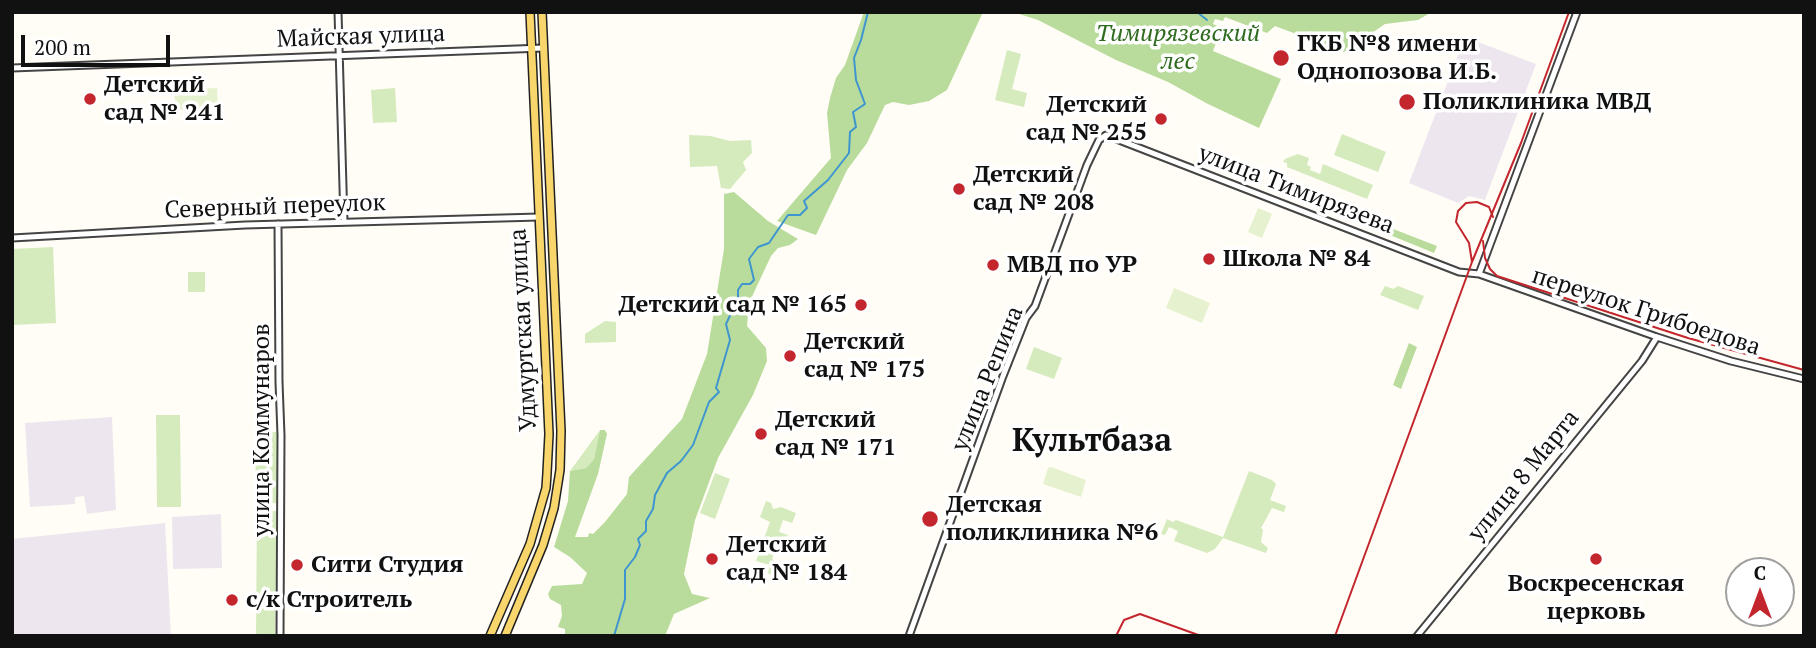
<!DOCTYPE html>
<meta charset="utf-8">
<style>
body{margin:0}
#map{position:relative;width:1816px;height:648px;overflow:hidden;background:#fffdf5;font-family:"PT Serif",serif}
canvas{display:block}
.frame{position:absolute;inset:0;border:14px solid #111;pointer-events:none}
.north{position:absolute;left:1725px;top:557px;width:70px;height:70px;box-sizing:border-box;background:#fff;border:2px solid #a0a0a0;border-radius:50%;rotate:0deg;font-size:19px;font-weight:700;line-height:28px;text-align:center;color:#111}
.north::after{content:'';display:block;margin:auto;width:24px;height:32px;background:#c4262e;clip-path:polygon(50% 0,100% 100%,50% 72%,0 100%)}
.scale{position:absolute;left:21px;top:35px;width:149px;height:32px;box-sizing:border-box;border:4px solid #111;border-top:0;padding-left:9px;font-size:21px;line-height:24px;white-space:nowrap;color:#111;-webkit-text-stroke:5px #fff;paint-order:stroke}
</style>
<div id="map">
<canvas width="1816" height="648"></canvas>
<div class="frame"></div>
<div class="north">С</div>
<div class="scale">200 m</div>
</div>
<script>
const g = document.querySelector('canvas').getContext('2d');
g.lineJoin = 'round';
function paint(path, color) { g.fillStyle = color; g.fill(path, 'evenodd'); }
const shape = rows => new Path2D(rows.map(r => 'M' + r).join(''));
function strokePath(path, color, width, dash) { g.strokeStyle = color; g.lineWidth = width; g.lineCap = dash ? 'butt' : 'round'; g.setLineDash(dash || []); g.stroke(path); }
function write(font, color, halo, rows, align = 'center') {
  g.font = font + ' "PT Serif",serif'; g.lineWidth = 7; g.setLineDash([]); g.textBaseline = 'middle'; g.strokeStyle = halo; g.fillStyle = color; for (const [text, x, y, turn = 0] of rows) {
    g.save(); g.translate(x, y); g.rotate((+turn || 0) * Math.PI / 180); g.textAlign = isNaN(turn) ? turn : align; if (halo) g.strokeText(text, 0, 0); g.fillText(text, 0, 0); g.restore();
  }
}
paint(shape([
 [1465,37,1536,64,1485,200,1469,196,1458,203,1409,183],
 [112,417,116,510,87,514,84,496,75,497,75,504,30,507,25,423],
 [221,514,222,568,173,569,172,517],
 [165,523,171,636,12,636,12,539]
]), '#eee6ef');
paint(shape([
 [1007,50,1021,54,1012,89,1027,93,1024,107,995,100],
 [395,88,397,122,373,123,371,90],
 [1342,134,1386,152,1378,172,1334,155],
 [689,135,711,136,730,141,751,140,752,153,743,162,746,170,730,189,721,188,717,166,690,167],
 [1298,154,1309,158,1307,165,1311,167,1310,170,1320,174,1323,164,1373,185,1367,199,1287,167,1287,163,1283,162,1285,159],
 [53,247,56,323,12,325,12,249],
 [188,272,205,272,205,292,188,292],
 [1385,286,1393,289,1398,286,1424,296,1418,310,1380,295],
 [605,321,616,322,616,342,585,343,585,334],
 [1034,347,1062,358,1054,379,1026,369],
 [255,413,262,413,263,432,277,432,278,503,256,504],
 [156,415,180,415,181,507,157,507],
 [600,430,594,459,586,468,570,471],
 [1249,471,1272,480,1276,484,1270,500,1286,506,1284,512,1272,508,1261,528,1263,530,1261,542,1268,548,1266,553,1223,538,1215,549,1207,553,1174,541,1178,531,1169,527,1165,535,1161,534,1167,519,1173,522,1176,520,1223,537],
 [715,473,730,479,715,519,700,513],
 [766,501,771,503,773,509,781,507,796,513,792,523,783,520,779,532,788,535,785,541,788,542,786,546,778,544,772,559,778,563,773,576,768,573,770,565,756,561,770,522,760,517],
 [257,511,277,511,275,636,256,636]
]), '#d5ebbd');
paint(shape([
 [864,12,983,12,947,90,929,101,909,105,893,102,885,105,867,143,847,170,816,235,777,221,831,158,827,113,830,98,836,78,845,65],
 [1013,12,1432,12,1418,20,1385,24,1344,52,1275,26,1267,33,1225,17,1223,21,1215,19,1213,24,1222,28,1213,51,1281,79,1259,128,1208,104,1168,82,1116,60,1038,20],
 [734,192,768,221,798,239,790,245,778,248,771,256,749,303,747,326,766,348,767,361,753,395,718,458,695,520,684,574,692,594,710,598,674,614,665,636,565,636,565,629,558,627,562,616,561,605,550,599,548,594,552,586,582,584,587,573,570,557,554,547,568,501,570,471,586,468,594,459,600,430,605,430,607,434,598,474,575,537,588,537,589,533,593,534,605,522,627,494,629,477,682,419,707,354,724,249,724,194],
 [1388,227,1437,246,1434,253,1385,233],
 [1409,343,1417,347,1401,389,1393,385]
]), '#b9dc9c');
paint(shape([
 [217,88,218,108,176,110,174,90],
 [1258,208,1272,214,1262,238,1248,232],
 [1174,288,1210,303,1202,323,1166,308],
 [1051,467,1086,480,1081,497,1043,484,1048,468]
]), '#e6f2cf');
strokePath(shape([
 [1197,12,1207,20],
 [614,636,625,599,625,570,635,557,640,545,638,539,646,531,646,521,653,509,655,495,667,473,681,461,693,445,709,402,719,392,716,388,730,340,726,324,738,299,738,290,742,284,750,284,754,280,749,259,758,247,769,243,788,215,800,215,807,208,804,201,828,180,849,153,850,132,856,127,853,112,865,104,856,80,854,58,861,40,868,12]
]), '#3f96cf', 2);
const tertiary = shape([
 [338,12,344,222],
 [12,68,543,48],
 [278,224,279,382,281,435,280,636],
 [12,238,245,225,539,217],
 [1479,274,1577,12],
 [909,636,1003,376,1026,318,1035,306,1087,165,1099,140,1106,135,1459,272,1479,274,1657,337,1731,361,1804,379],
 [1417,636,1642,361,1657,337]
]);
const primary = shape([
 [490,636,530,544,546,488,547,473,549,434,530,12],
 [505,636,543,545,554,508,560,470,561,431,542,12]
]);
strokePath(tertiary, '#444', 9);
strokePath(primary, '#222', 10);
strokePath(tertiary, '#fff', 5);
strokePath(primary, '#f9d66b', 7);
strokePath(shape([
 [1483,241,1485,258,1490,269,1497,276,1688,338,1804,370],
 [1472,262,1469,243,1456,222,1458,211,1466,203,1477,202,1489,207,1493,217],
 [1116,636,1124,620,1140,614,1201,636],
 [1335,636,1472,262,1521,143,1569,12]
]), '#c4262e', 2);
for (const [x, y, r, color] of [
 [1281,58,9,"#c4262e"],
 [90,99,7,"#c4262e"],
 [1407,102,9,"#c4262e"],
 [1161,119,7,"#c4262e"],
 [959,189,7,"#c4262e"],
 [1209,259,7,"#c4262e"],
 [993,265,7,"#c4262e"],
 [861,305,7,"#c4262e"],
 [790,356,7,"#c4262e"],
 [761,434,7,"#c4262e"],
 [930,519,9,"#c4262e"],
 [712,559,7,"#c4262e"],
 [1596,559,7,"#c4262e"],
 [297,565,7,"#c4262e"],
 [232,600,7,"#c4262e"]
]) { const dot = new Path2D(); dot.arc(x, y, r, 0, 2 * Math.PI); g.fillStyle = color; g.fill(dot); strokePath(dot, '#fff', 2.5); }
write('italic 24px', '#2f6b1f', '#fff', [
 ["Тимирязевский",1178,34],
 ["лес",1178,62]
]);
write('24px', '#111', '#fff', [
 ["Майская улица",361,37,-2],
 ["улица Тимирязева",1296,190,21],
 ["Северный переулок",275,207,-2],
 ["переулок Грибоедова",1646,312,18],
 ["Удмуртская улица",524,330,-93],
 ["улица Репина",988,379,-68],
 ["улица Коммунаров",262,430,-90],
 ["улица 8 Марта",1524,476,-51]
]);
write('bold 24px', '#111', '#fff', [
 ["ГКБ №8 имени",1297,44],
 ["Однопозова И.Б.",1297,72],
 ["Детский",104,85],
 ["сад № 241",104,113],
 ["Поликлиника МВД",1423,102],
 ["Детский",1147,105,"right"],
 ["сад № 255",1147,133,"right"],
 ["Детский",973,175],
 ["сад № 208",973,203],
 ["Школа № 84",1223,259],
 ["МВД по УР",1007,265],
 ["Детский сад № 165",847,305,"right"],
 ["Детский",804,342],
 ["сад № 175",804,370],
 ["Детский",775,420],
 ["сад № 171",775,448],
 ["Детская",946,505],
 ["поликлиника №6",946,533],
 ["Детский",726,545],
 ["сад № 184",726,573],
 ["Сити Студия",311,565],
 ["Воскресенская",1596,584,"center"],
 ["церковь",1596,612,"center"],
 ["с/к Строитель",246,600]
], 'left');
write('bold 32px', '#111', '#fff', [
 ["Культбаза",1092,442]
]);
</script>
